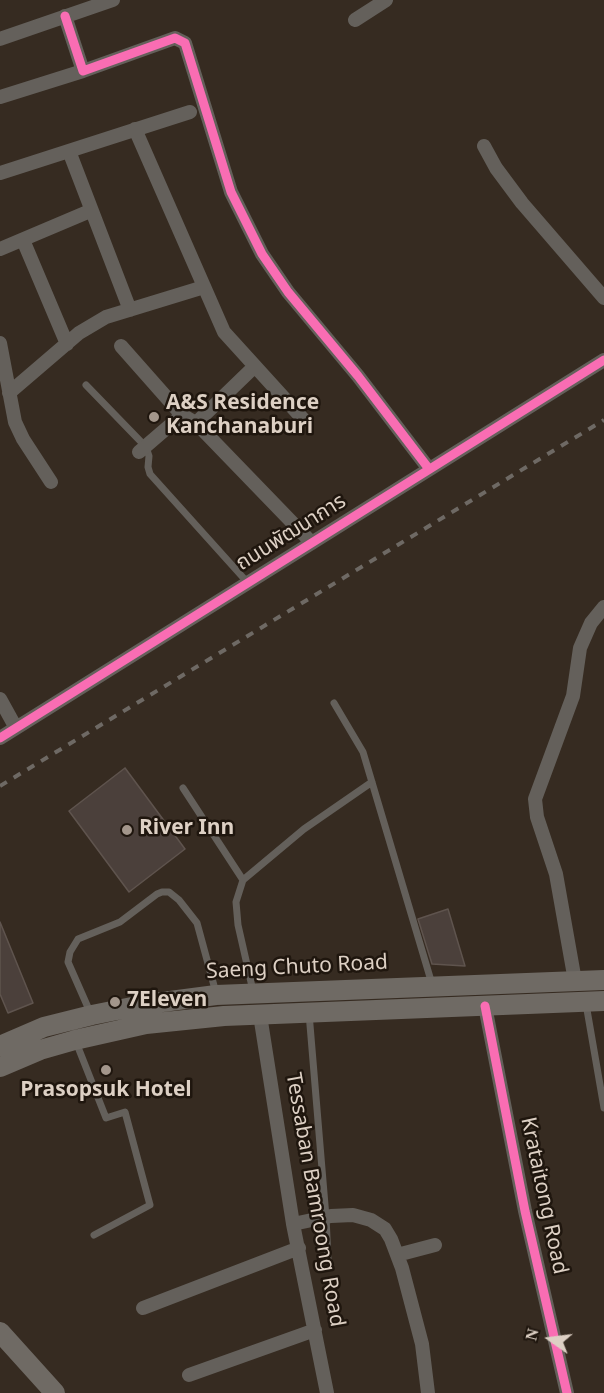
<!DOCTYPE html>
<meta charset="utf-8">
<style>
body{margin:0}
#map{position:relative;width:604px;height:1393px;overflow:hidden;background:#362b21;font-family:Georgia,serif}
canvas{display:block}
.north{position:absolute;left:520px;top:1309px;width:60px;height:60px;-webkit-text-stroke:4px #1f160e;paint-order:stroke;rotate:284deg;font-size:16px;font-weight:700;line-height:24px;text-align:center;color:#ddd0c4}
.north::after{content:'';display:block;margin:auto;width:21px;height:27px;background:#ddd0c4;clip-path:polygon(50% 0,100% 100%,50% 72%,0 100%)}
</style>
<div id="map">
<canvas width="604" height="1393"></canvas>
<div class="north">N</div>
</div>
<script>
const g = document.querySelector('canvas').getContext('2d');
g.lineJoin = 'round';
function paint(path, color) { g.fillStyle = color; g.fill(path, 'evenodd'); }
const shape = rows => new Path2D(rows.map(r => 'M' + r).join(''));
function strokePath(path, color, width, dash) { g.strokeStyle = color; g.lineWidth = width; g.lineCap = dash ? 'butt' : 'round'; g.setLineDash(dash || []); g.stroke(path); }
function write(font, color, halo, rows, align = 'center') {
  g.font = font + ' Georgia,"Noto Sans Thai",serif'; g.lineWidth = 5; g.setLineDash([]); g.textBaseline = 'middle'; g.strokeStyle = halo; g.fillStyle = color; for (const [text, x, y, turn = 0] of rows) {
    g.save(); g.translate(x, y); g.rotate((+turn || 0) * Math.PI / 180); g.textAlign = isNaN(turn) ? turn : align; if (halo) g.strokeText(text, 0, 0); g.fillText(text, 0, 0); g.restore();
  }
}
const building = shape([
 [125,768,185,849,129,892,69,811,125,768],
 [448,909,465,966,432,964,418,919,448,909],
 [0,922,33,1003,8,1013,0,994,0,922]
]);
paint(building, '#4b403b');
strokePath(building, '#5f544e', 1.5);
strokePath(shape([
 [86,385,146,447,149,456,148,467,150,474,248,583],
 [334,703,363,752,432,984],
 [183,788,243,880],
 [253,991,238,925,236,902,243,880,304,829,372,782],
 [586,1004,604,1108],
 [90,1012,68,962,70,952,78,939,120,922,157,894,162,892,169,892,179,900,197,923,216,993],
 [309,1013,326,1217,328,1259],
 [76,1042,106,1118,125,1112,150,1205,94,1235]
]), '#64605b', 7);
strokePath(shape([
 [65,16,83,71,175,38,185,43,231,192,262,254,288,292,358,376,429,469],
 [355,20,386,0],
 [0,39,113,0],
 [0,97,83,71],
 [135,129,224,332,303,419],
 [484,146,496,168,522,203,604,298],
 [69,151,130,310],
 [0,173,190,112],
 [23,240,67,344],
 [0,249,90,211],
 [0,343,15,422,23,439,51,482],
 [121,346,182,415,196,423,312,543],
 [9,393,79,333,106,317,204,287],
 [196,423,255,366],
 [139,452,182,415],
 [0,699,16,728],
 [0,738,604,360],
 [575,981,556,874,537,817,535,799,573,696,580,648,591,623,604,607],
 [485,1006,525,1211,567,1393],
 [260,1015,293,1224,327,1393],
 [293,1224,331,1216,353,1215,371,1220,385,1229,391,1239,402,1268,422,1344,428,1393],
 [397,1255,435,1245],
 [143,1308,299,1248],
 [189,1375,315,1330]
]), '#64605b', 14);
strokePath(shape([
 [0,1046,44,1027,92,1015,147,1004,216,995,604,980],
 [0,1067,40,1050,75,1040,146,1024,224,1016,604,1001],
 [0,1332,55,1393]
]), '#6f6a64', 20);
strokePath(shape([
 [0,786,604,420]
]), '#6e6964', 4, [8, 8]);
strokePath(shape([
 [65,16,83,71,175,38,185,43,231,192,262,254,288,292,358,376,429,469],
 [0,738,604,360],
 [485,1006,525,1211,567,1393]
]), '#f96db3', 9);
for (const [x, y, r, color] of [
 [154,417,6,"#a3968b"],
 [127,830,6,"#a3968b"],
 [115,1002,6,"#a3968b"],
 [106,1070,6,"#a3968b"]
]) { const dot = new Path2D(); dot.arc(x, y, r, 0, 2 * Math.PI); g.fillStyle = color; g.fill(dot); strokePath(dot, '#1f160e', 2); }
write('bold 21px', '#ddd0c4', '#1f160e', [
 ["A&S Residence",166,405],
 ["Kanchanaburi",166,429],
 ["River Inn",139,830],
 ["7Eleven",127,1002],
 ["Prasopsuk Hotel",106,1092,"center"]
], 'left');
write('21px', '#ddd0c4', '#1f160e', [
 ["ถนนพัฒนาการ",292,534,-32],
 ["Saeng Chuto Road",297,969,-3],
 ["Krataitong Road",542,1196,78],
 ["Tessaban Bamroong Road",313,1200,80]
]);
</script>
